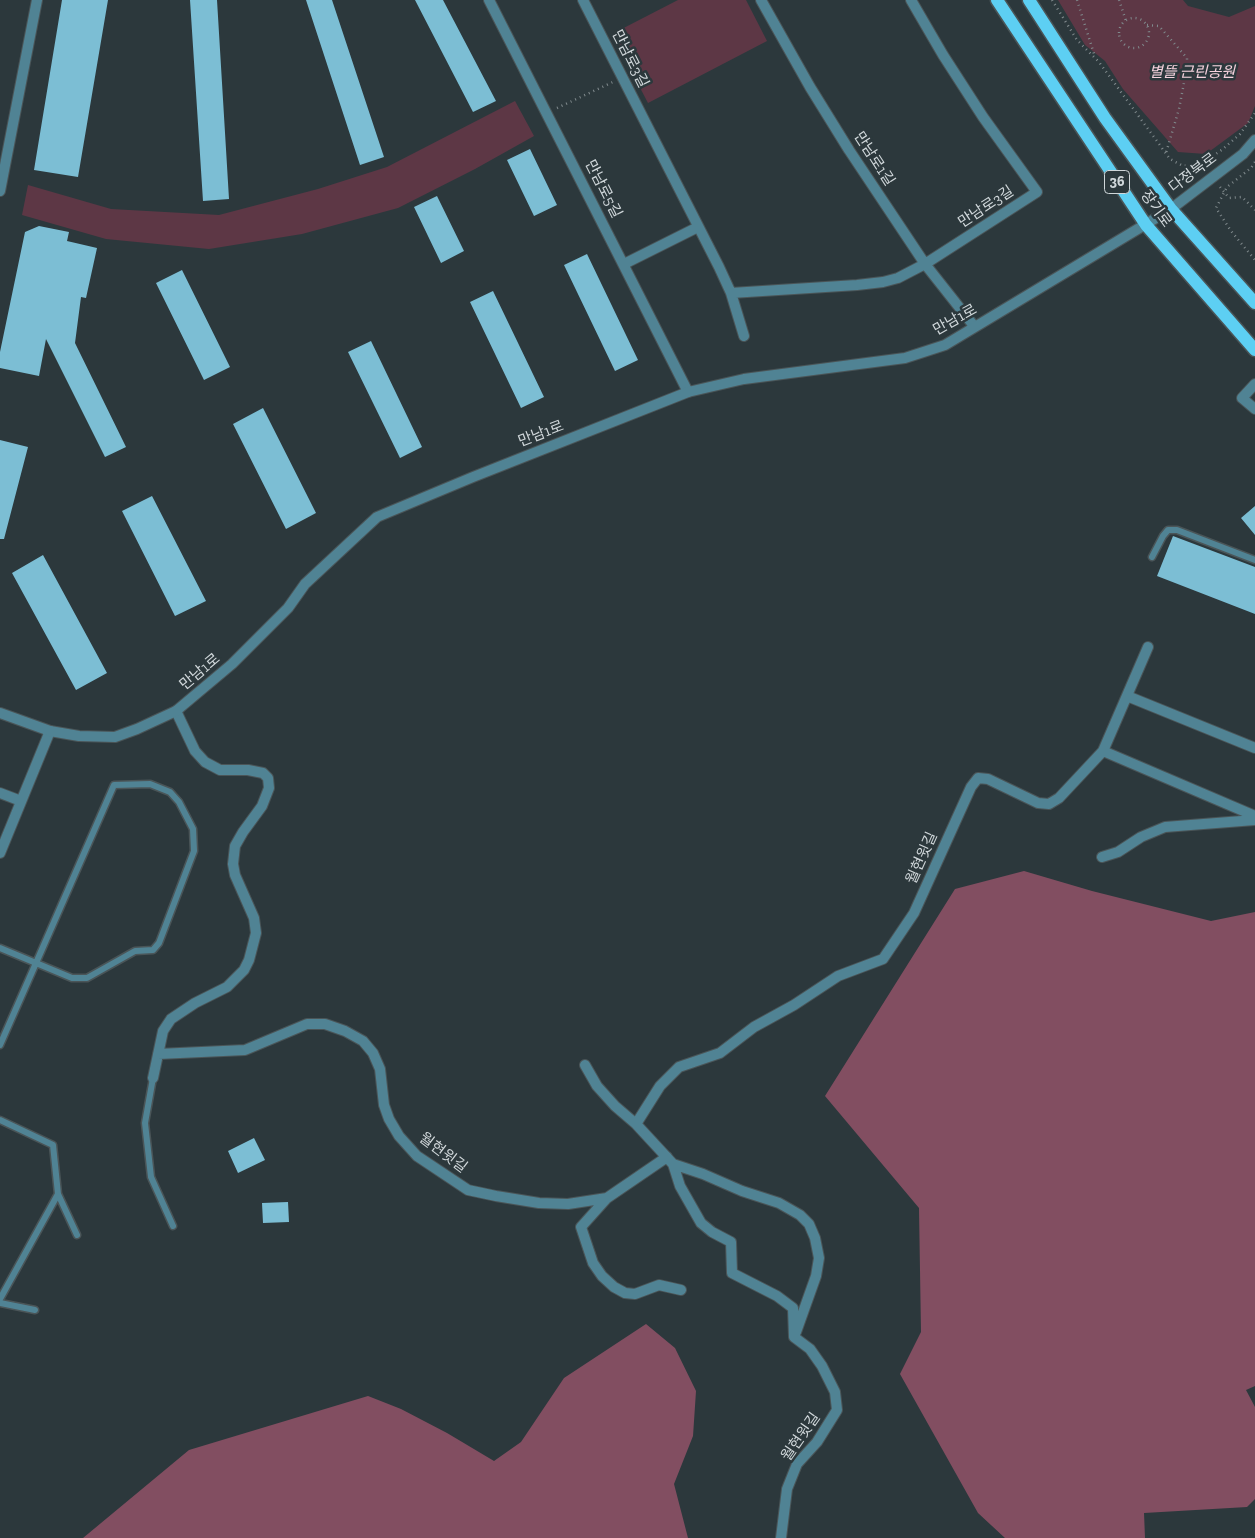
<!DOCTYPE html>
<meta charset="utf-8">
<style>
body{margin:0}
canvas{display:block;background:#2c383c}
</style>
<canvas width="1255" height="1538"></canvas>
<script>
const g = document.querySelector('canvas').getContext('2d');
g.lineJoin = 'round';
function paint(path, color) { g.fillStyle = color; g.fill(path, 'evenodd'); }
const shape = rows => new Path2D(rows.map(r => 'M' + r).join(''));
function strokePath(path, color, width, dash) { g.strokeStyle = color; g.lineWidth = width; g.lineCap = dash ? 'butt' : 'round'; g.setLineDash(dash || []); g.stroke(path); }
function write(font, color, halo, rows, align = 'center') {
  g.font = font + ' "Zilla Slab","Noto Sans KR",serif'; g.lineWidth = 5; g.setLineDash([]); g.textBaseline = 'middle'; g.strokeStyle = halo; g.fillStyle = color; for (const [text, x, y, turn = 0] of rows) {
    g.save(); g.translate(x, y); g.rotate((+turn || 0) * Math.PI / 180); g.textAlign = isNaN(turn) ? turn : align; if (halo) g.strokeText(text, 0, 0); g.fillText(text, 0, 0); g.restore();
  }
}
paint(shape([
 [678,0,746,0,767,41,648,103,612,34],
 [1058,0,1183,0,1188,6,1229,17,1255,6,1255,106,1248,123,1206,154,1178,152,1123,89,1105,61,1085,45],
 [515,101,534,136,475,169,398,208,302,234,209,249,106,239,22,215,28,185,111,209,219,215,318,189,387,167]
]), '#5d3745');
paint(shape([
 [1024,871,1092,891,1211,921,1255,912,1255,1386,1246,1390,1255,1407,1255,1499,1247,1507,1144,1513,1145,1538,1005,1538,978,1513,900,1374,921,1332,919,1208,825,1096,955,889],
 [646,1324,675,1348,696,1391,693,1436,674,1484,688,1538,83,1538,189,1450,368,1396,401,1409,447,1433,494,1461,521,1442,564,1378]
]), '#824e61');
paint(shape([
 [62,0,108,0,78,177,34,170],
 [190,0,217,0,229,199,203,201],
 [306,0,332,0,384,157,360,165],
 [415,0,443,0,496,101,473,112],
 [530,149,557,205,534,216,507,160],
 [437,196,464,251,441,263,414,207],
 [39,226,69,232,67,241,97,248,86,298,81,297,75,343,126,447,105,457,46,339,39,376,0,368,0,352,25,232],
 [587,254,638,360,615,371,564,265],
 [182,270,230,367,204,380,156,283],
 [493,291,544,397,521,408,470,302],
 [371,341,422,447,400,458,348,352],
 [263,408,316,513,286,529,233,424],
 [0,440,28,447,4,539,0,539],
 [152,496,206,601,175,616,122,511],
 [1255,506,1255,535,1241,518],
 [1173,536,1255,567,1255,614,1157,576],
 [43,555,107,673,76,690,12,573],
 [254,1138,265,1160,238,1173,228,1151],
 [288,1202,289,1222,263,1223,262,1203]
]), '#7cbed4');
const service = shape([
 [1152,557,1163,536,1168,530,1177,530,1255,560],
 [0,948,72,978,87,978,135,951,153,950,159,943,194,851,193,829,179,802,170,792,150,784,114,785,36,963,0,1045],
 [153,1078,145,1123,151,1177,173,1226],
 [0,1120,53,1145,58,1194,77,1235],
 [0,1299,58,1194],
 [0,1303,35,1310]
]);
const minor = shape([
 [489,0,688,392],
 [583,0,719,267,731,293,744,336],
 [761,0,810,87,849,150,925,264,974,326],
 [624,264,698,227],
 [731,293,857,285,883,282,898,278,925,264,1037,192,983,117,943,55,911,0],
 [1255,384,1242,398,1255,409],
 [1127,696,1255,748],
 [1103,751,1148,647],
 [0,793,21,801],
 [0,853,50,731],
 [1102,857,1118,852,1141,837,1165,827,1255,820],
 [158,1054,245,1050,307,1024,325,1024,345,1031,363,1041,373,1053,380,1069,384,1105,389,1119,399,1136,417,1156,468,1190,496,1196,539,1203,568,1204,607,1198,667,1157],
 [585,1065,597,1086,615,1106,636,1124,673,1164,680,1186,701,1223,712,1232,731,1242,732,1273,777,1296,793,1308,794,1337,810,1349,822,1366,835,1392,837,1410,817,1442,797,1464,787,1489,781,1538],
 [153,1078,163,1031,171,1019,195,1003,227,987,244,970,249,960,256,933,254,918,235,875,233,864,235,846,243,832,262,806,269,788,268,778,263,773,248,770,220,770,205,762,195,751,176,711],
 [636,1124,660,1086,679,1067,720,1053,754,1027,794,1005,838,976,883,959,914,913,971,787,978,778,988,779,1038,803,1049,804,1059,798,1103,751,1255,816],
 [673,1164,703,1174,742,1191,779,1203,800,1215,809,1224,815,1238,819,1258,816,1276,796,1332],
 [607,1198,581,1227,593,1263,602,1276,614,1287,625,1293,635,1294,659,1285,681,1290]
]);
const tertiary = shape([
 [0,191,37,0],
 [0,713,50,731,79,736,115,737,137,729,176,711,232,664,288,608,305,584,377,517,473,477,688,392,744,379,905,358,945,345,1171,209,1243,154,1255,140]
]);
const primary = shape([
 [997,0,1146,225,1255,350],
 [1029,0,1105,118,1171,209,1255,303]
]);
strokePath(service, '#4a5558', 9);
strokePath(minor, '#4a5558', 12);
strokePath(tertiary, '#4a5558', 12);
strokePath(primary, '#4a5558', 15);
strokePath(shape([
 [1052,0,1077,40,1099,62,1170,159,1183,166,1201,164,1223,149,1240,134,1255,113],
 [1077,0,1095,57],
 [1119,0,1126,21],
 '1119 33a15 15 0 1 1 30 0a15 15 0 1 1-30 0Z',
 [1147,25,1159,26,1187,58,1187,67,1179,109,1166,153],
 [557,108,613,82],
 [1255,162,1251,168,1227,187,1216,208,1231,231,1255,260],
 [1220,187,1229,198,1242,197,1255,210]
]), '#808a8d', 2.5, [1, 4]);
strokePath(service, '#508394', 6);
strokePath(minor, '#508394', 10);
strokePath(tertiary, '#508394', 10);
strokePath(primary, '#5dcff3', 12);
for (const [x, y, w] of [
 [1117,182,25]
]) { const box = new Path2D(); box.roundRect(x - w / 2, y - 11.5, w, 23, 4); g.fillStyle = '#2c383c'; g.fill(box); strokePath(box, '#d0d7da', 1); }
write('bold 14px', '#d0d7da', null, [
 ["36",1117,182]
]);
write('15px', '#d0d7da', '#2c383c', [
 ["만남로3길",630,59,63],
 ["만남로1길",874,159,57],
 ["다정북로",1193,173,-37],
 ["만남로5길",603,189,63],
 ["만남로3길",986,207,-33],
 ["장기로",1156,209,54],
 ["만남1로",955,320,-29],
 ["만남1로",541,434,-21],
 ["만남1로",200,672,-40],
 ["월현윗길",922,858,-66],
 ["월현윗길",443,1153,37],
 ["월현윗길",801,1437,-55]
]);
write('italic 15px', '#f5d2dd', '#2c383c', [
 ["별뜰 근린공원",1192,73]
]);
</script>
